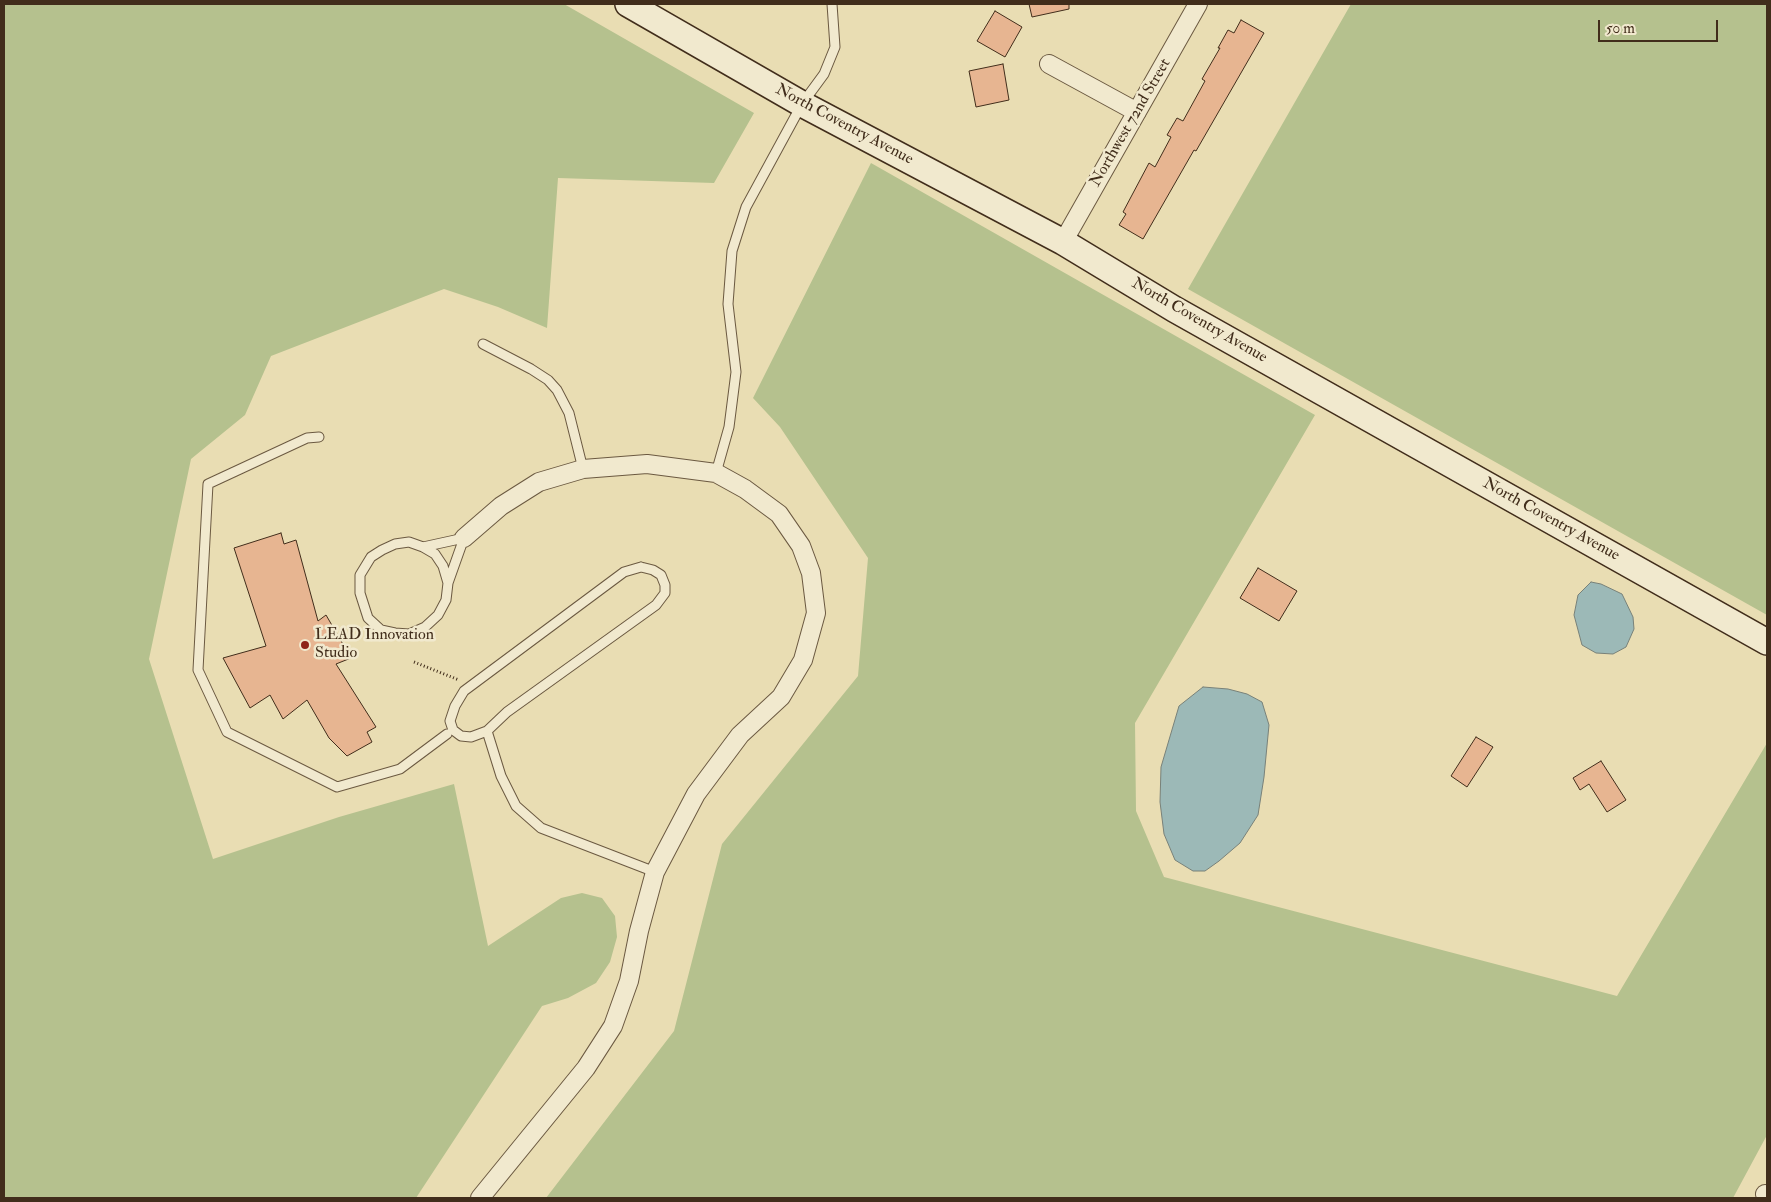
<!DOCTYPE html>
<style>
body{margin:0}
#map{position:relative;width:1771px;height:1202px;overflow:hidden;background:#e9ddb3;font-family:"IM FELL Double Pica",serif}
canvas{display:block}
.frame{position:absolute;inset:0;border:5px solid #412d1b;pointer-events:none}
.scale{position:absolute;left:1598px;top:20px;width:120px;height:22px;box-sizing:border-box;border:2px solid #412d1b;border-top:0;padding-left:6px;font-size:15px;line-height:18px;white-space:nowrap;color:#412d1b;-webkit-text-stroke:4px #f1e9ce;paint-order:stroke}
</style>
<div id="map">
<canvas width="1771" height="1202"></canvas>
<div class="frame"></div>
<div class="scale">50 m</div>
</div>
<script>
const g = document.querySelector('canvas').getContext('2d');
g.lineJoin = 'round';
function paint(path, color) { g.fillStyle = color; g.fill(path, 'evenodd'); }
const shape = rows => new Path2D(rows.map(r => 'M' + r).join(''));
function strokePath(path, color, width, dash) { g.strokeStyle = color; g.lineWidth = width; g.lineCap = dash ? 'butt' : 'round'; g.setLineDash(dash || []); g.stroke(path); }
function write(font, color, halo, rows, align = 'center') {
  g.font = font + ' "IM FELL Double Pica",serif'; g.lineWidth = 5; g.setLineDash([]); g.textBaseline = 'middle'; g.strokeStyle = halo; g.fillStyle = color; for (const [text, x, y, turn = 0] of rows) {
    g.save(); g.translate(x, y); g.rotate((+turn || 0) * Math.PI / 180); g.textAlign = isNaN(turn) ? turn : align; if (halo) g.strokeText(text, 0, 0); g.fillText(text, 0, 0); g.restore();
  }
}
paint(shape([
 [4,4,564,4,754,113,714,183,558,178,547,328,498,307,444,289,271,356,245,415,191,459,149,659,213,859,339,817,454,784,488,946,561,898,582,893,602,898,615,916,617,937,610,962,596,983,568,998,542,1006,416,1198,4,1198],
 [1351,4,1767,4,1767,615,1188,289],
 [871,163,1315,415,1135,723,1136,811,1164,877,1617,996,1767,743,1767,1135,1733,1198,546,1198,674,1031,722,844,858,676,868,558,780,427,753,398]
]), '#b5c18e');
const water = shape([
 [1591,582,1601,584,1622,594,1633,617,1634,629,1626,647,1613,654,1596,653,1582,645,1574,615,1578,595,1591,582],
 [1203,687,1228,689,1247,694,1262,702,1269,725,1264,777,1258,815,1240,843,1219,861,1205,871,1193,871,1175,860,1164,834,1160,802,1161,767,1179,706,1203,687]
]);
paint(water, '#9cb9b7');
strokePath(water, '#788179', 1);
const building = shape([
 [1029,4,1069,4,1069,9,1032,17,1029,4],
 [995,11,1022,27,1005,57,977,41,995,11],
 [1241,20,1264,33,1196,151,1194,150,1143,239,1119,225,1126,214,1123,212,1149,163,1155,167,1171,137,1167,135,1177,118,1183,121,1205,81,1202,79,1220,48,1218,48,1228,30,1234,33,1241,20],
 [1003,64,1009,100,976,107,969,71,1003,64],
 [281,533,284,544,296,540,318,621,326,615,351,658,336,664,376,727,367,732,372,742,347,756,329,738,307,700,283,719,270,695,250,708,223,658,266,646,234,548,281,533],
 [1258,568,1297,591,1279,621,1240,598,1258,568],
 [1476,737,1493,747,1467,787,1451,776,1476,737],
 [1601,761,1626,800,1607,812,1589,784,1580,790,1573,778,1601,761]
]);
paint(building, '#e7b591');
strokePath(building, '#412d1b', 1);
const lane = shape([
 [483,344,531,369,548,380,557,390,569,413,583,469],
 [319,437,307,438,208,484,198,670,227,732,337,787,400,769,447,734],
 [716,473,729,427,736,372,728,304,732,251,746,207,802,104,824,74,835,47,832,4],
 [409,542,423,547,435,554,443,566,448,583,446,600,438,615,425,627,409,634,395,633,381,630,368,618,360,593,360,575,371,557,382,550,395,544,409,542],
 [423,547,464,538],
 [641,567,653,570,661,575,665,585,665,593,656,605,507,712,487,731,471,737,461,736,453,730,450,721,455,706,464,691,624,572,641,567],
 [448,583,464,538],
 [487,731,501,776,516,806,541,828,655,872]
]);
const street = shape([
 [1049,64,1137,112],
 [1063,242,1198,4],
 [464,538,501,506,539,482,583,469,647,464,716,473,745,489,779,514,801,546,811,573,816,613,803,660,781,697,740,735,696,794,655,872,639,931,629,981,613,1026,586,1068,480,1198],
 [1765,1194,1767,1195]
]);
const secondary = shape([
 [628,4,802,104,1063,242,1174,309,1767,642]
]);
strokePath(lane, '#6b5941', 11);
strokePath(street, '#6b5941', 20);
strokePath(secondary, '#412d1b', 28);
strokePath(shape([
 [414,662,459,680]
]), '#412d1b', 3, [1, 2.5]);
strokePath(lane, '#f1e9ce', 9);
strokePath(street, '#f1e9ce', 18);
strokePath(secondary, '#f1e9ce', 25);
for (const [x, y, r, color] of [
 [305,645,5,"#8f2418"]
]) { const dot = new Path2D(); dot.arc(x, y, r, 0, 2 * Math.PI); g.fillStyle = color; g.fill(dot); strokePath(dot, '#f1e9ce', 2); }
write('16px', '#412d1b', '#f1e9ce', [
 ["Northwest 72nd Street",1131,123,-60],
 ["North Coventry Avenue",844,125,28],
 ["North Coventry Avenue",1199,321,30],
 ["North Coventry Avenue",1551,520,29]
]);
write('16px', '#412d1b', '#f1e9ce', [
 ["LEAD Innovation",315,636],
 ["Studio",315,654]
], 'left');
</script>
